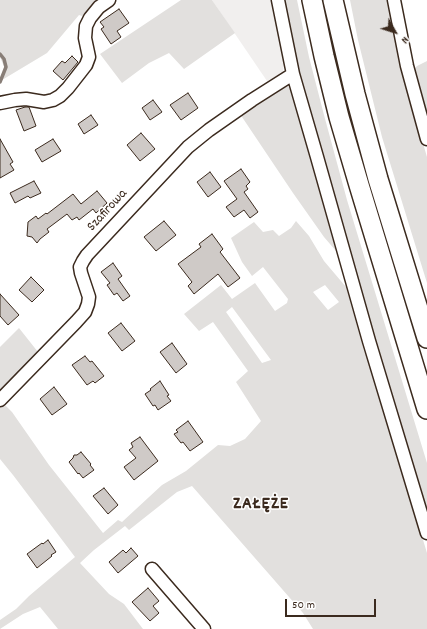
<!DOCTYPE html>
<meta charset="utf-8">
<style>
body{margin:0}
#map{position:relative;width:427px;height:629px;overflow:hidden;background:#fff;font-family:Dekko,sans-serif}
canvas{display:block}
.north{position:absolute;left:375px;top:12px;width:40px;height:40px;-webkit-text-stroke:3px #fff;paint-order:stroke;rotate:129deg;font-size:11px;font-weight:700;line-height:16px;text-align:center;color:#3b2a1e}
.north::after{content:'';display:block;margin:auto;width:14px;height:18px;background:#3b2a1e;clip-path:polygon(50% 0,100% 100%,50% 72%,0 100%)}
.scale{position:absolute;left:285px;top:599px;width:91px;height:18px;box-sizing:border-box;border:2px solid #3b2a1e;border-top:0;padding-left:5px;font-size:12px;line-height:14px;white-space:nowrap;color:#3b2a1e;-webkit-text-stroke:3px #fff;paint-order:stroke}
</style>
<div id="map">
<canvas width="427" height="629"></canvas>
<div class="north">N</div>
<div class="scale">50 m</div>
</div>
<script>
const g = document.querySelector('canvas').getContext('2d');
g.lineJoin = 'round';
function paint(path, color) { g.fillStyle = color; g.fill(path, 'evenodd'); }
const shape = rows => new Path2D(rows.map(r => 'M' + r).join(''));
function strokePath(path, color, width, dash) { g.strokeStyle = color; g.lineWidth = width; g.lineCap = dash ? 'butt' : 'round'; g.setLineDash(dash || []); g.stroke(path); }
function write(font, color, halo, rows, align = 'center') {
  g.font = font + ' Dekko,sans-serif'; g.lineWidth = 3; g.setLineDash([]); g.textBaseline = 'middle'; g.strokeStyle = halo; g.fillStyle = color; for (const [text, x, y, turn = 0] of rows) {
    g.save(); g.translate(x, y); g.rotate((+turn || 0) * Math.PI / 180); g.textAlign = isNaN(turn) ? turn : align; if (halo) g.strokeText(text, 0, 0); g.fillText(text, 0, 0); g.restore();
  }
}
paint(shape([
 [212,0,273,0,284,62,283,73,267,81]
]), '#f1efee');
paint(shape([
 [0,0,104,0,85,17,79,15,47,53,2,80,5,69,0,57],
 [181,0,212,0,235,33,184,69,169,53,149,63,122,83,100,54],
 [282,0,297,0,309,57,324,115,347,200,427,463,427,517,318,147],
 [350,0,388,0,402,72,427,157,427,283,382,137,358,40],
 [427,61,427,112,414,69,417,66],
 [288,86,294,96,303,133,336,251,324,237,293,193,240,114,278,91],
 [296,221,309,236,324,261,346,287,364,351,371,368,427,553,427,629,313,629,303,613,192,486,177,492,129,530,125,526,94,550,80,563,109,594,124,604,143,629,58,629,40,607,23,614,0,629,0,620,16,609,29,596,75,557,13,475,0,459,0,407,6,406,12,412,49,465,103,533,118,520,122,522,162,485,186,471,218,445,230,446,245,439,261,421,236,382,248,371,213,322,199,331,184,314,221,285,232,299,255,283,275,311,287,303,288,299,263,267,252,276,242,262,231,238,254,222,263,232,273,230,279,236,291,228],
 [325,285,339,302,328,310,313,292],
 [232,307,271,360,262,363,226,312],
 [19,328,38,352,0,393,0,347]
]), '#e2e0de');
strokePath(shape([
 [0,54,4,59,6,67,0,82]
]), '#887e77', 3.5);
const building = shape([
 [119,9,129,23,117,31,121,37,111,44,101,29,104,27,100,22,119,9],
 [72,56,78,62,63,80,53,71,62,61,65,63,72,56],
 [188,93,198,108,181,120,170,105,188,93],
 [153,100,162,112,150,120,142,108,153,100],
 [25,107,29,107,36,126,24,131,16,110,25,107],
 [91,115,98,125,84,134,78,124,91,115],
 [141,133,155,149,140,161,127,145,141,133],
 [0,139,13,162,10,164,14,170,0,178,0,139],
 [53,139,61,151,42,162,35,150,53,139],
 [241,169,250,182,246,186,248,189,244,192,258,212,250,218,244,210,234,217,226,207,237,199,224,181,241,169],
 [210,172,221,187,208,197,197,182,210,172],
 [34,181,41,193,30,198,28,196,15,203,10,193,34,181],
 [97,191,107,203,96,213,93,209,79,220,77,217,72,220,67,214,47,229,49,232,40,239,37,243,32,237,27,236,28,222,36,216,38,219,46,213,47,214,73,194,81,204,97,191],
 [164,221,176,235,156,251,144,237,164,221],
 [212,234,223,249,220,252,240,278,228,287,218,274,194,294,188,286,192,282,178,264,201,247,199,244,212,234],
 [113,263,122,276,118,279,130,296,123,301,117,293,114,295,107,285,110,283,101,272,113,263],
 [31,277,44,290,32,302,19,290,31,277],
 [0,294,19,315,8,325,0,316,0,294],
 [121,323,135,341,122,351,108,333,121,323],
 [172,343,187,364,176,373,160,352,172,343],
 [85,356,90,362,92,361,104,376,95,383,93,381,87,385,72,365,85,356],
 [160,381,169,395,167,396,171,401,158,410,155,405,153,406,145,394,151,390,150,389,160,381],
 [54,387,67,404,52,415,40,399,54,387],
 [188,421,203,442,190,451,183,442,181,443,174,434,178,432,176,430,188,421],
 [140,437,158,461,134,480,124,467,136,458,129,450,133,447,131,443,140,437],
 [81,452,91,464,90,465,94,470,83,478,79,473,78,474,69,462,73,458,74,455,77,455,81,452],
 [104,488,118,505,108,514,93,496,104,488],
 [48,540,56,552,51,555,52,556,37,568,27,554,42,543,43,544,48,540],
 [131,548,138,556,118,573,109,562,123,550,126,553,131,548],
 [148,588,159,601,153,606,159,613,150,621,132,602,148,588]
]);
paint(building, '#cfcac7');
strokePath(building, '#3b2a1e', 1);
const minor = shape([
 [278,0,293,74,317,157,369,341,427,533],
 [394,0,407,66,427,139],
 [0,103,15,100,26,99,44,102,53,100,60,96,68,88,86,65,89,57,85,38,86,26,90,18,99,7,109,0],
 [0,400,76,322,85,312,88,304,89,297,81,273,80,267,83,261,87,255,188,147,209,130,252,100,293,74],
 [152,569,204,629]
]);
const primary = shape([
 [312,0,324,56,339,117,359,185,427,409],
 [333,0,355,94,378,179,427,338]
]);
strokePath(minor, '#3b2a1e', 15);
strokePath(primary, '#3b2a1e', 22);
strokePath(minor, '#fff', 12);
strokePath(primary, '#fff', 19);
write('14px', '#3b2a1e', '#fff', [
 ["Szafirowa",108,211,-47]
]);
g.letterSpacing = '1px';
write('bold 18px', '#3b2a1e', '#fff', [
 ["ZAŁĘŻE",261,506]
]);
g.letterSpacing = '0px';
</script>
